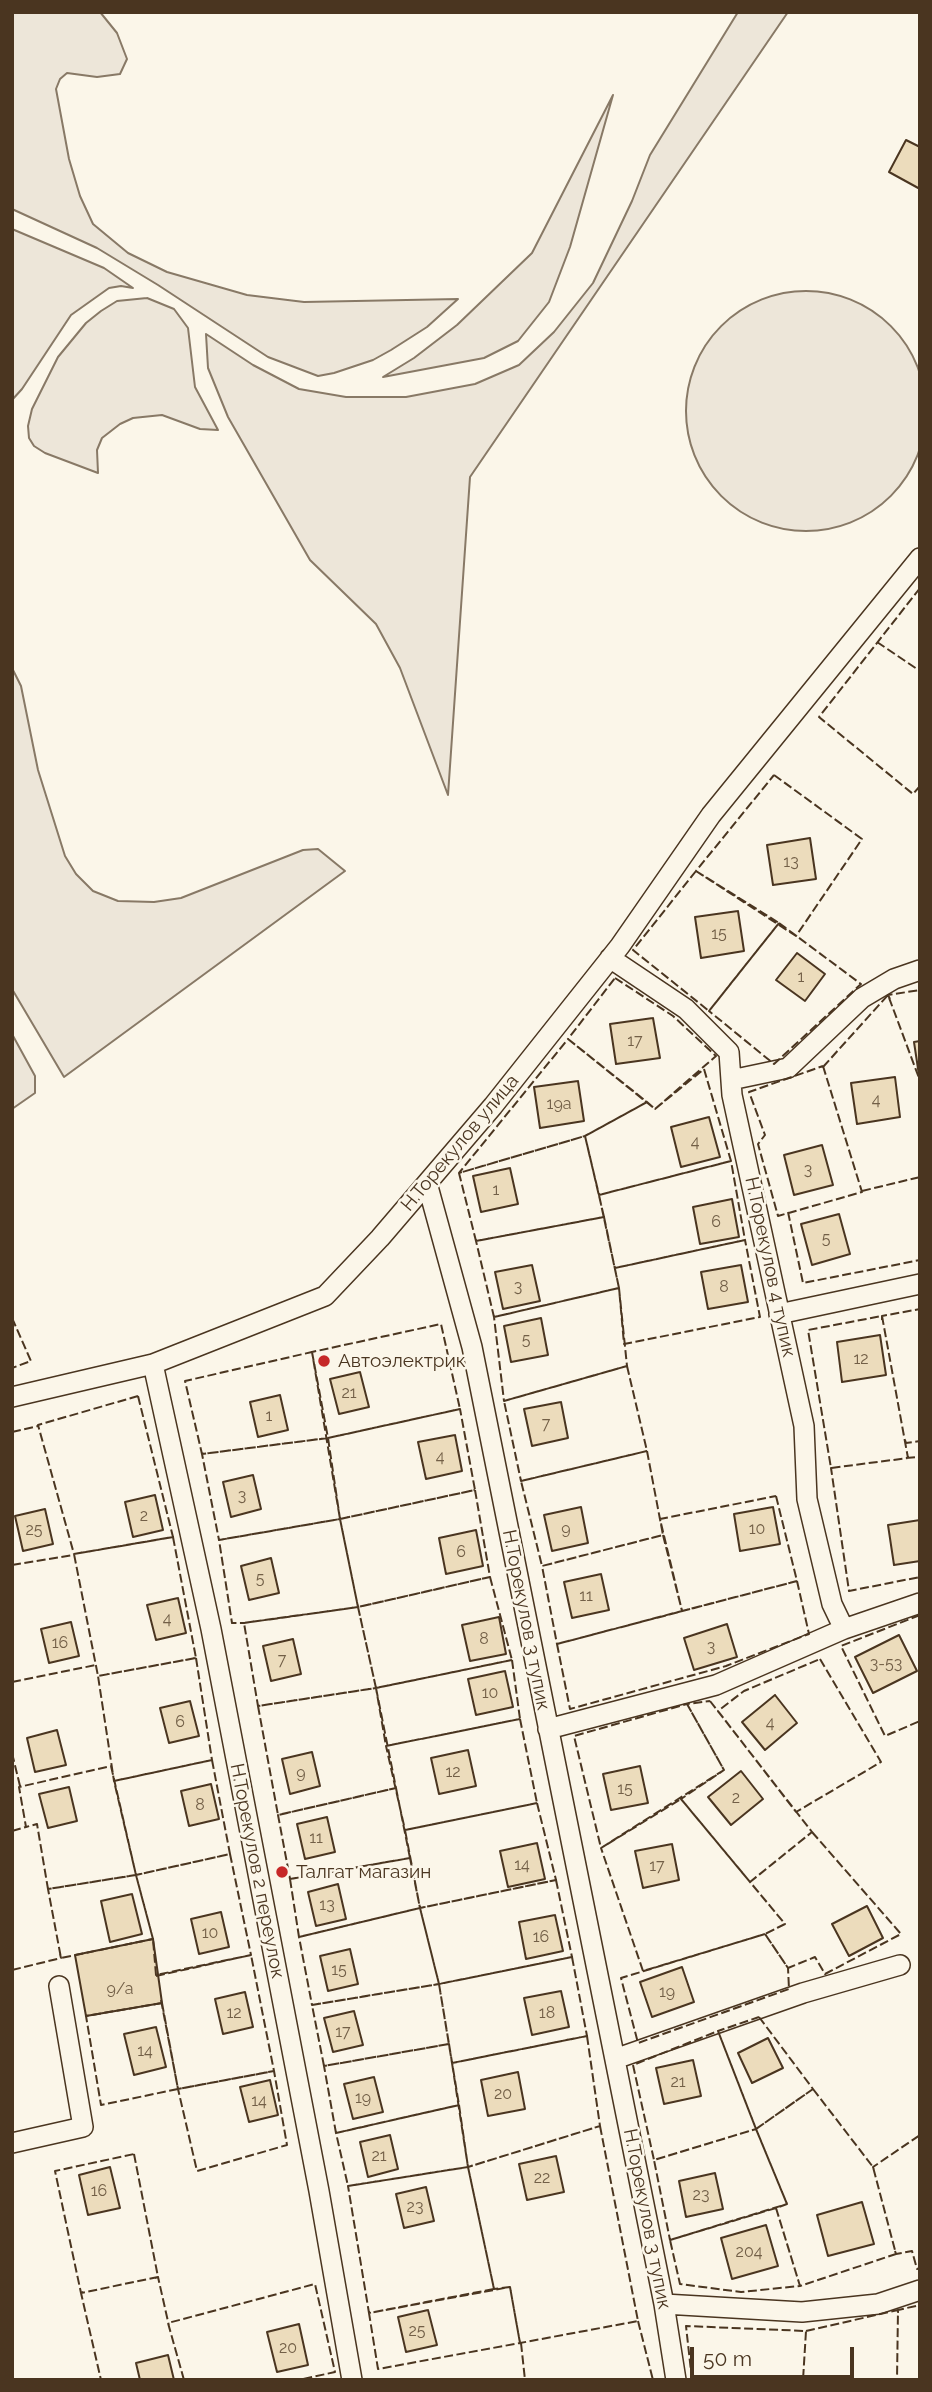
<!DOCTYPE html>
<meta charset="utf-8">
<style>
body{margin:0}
#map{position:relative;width:932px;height:2392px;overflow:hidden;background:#fbf6e9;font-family:Raleway,sans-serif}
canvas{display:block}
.frame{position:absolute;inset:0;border:14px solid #4a3520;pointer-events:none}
.scale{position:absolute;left:690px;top:2347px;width:164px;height:32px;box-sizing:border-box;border:4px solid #4a3520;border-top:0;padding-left:9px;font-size:21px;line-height:24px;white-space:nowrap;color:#4a3520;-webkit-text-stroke:5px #fbf6e9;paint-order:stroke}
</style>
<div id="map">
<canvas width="932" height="2392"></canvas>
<div class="frame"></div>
<div class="scale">50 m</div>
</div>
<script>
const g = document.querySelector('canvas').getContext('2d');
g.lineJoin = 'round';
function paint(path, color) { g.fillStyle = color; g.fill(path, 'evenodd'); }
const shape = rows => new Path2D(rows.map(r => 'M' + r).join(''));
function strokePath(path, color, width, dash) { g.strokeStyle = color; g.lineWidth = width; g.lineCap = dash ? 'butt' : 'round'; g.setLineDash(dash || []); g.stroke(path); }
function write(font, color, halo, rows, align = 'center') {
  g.font = font + ' Raleway,sans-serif'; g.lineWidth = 5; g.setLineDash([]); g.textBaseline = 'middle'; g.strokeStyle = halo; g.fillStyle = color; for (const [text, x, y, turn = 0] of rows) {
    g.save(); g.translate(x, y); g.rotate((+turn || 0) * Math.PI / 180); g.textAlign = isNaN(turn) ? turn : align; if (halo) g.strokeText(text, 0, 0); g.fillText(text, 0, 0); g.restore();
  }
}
const green = shape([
 [12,12,100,12,117,33,127,59,120,74,97,77,67,73,60,79,56,89,69,159,80,196,93,224,128,253,167,272,247,295,304,302,458,299,427,327,391,350,373,360,334,373,318,376,268,357,158,285,97,248,12,209,12,12],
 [738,12,788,12,470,477,448,795,400,668,376,624,310,560,228,417,208,368,206,334,253,365,299,389,346,397,406,397,475,384,519,365,554,332,593,283,632,201,650,155,738,12],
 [613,95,570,247,549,302,518,341,484,358,383,377,414,358,457,325,532,253,613,95],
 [12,229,104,268,133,288,121,286,109,288,71,315,22,389,12,400,12,229],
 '686 411a120 120 0 1 1 240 0a120 120 0 1 1-240 0Z',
 [147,298,174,309,188,328,195,387,218,430,200,429,162,415,133,418,120,424,102,438,97,450,98,473,45,453,34,446,29,438,28,426,32,409,58,357,86,323,101,311,117,301,147,298],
 [12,668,21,686,38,770,65,856,76,874,93,891,118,901,154,902,181,898,303,850,318,849,345,871,64,1077,12,989,12,668],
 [12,1034,35,1076,35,1093,12,1109,12,1034]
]);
paint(green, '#ede6d9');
strokePath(green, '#887966', 2);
const building = shape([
 [906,140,920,147,920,189,889,172,906,140],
 [810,838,816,879,773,885,767,845,810,838],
 [738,911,744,951,701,958,695,917,738,911],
 [797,953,825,974,805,1001,776,980,797,953],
 [653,1018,660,1058,616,1064,610,1024,653,1018],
 [920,1041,920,1082,914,1042,920,1041],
 [895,1077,900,1117,857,1124,851,1083,895,1077],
 [578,1081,584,1121,540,1128,534,1087,578,1081],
 [709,1117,720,1157,681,1167,671,1127,709,1117],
 [822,1145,833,1185,794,1195,784,1155,822,1145],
 [510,1168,518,1204,481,1212,473,1176,510,1168],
 [732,1199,739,1237,700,1244,693,1207,732,1199],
 [839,1214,850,1254,812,1265,801,1224,839,1214],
 [532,1265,540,1301,503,1309,495,1272,532,1265],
 [741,1265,748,1302,708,1309,701,1272,741,1265],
 [541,1318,548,1355,511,1362,504,1326,541,1318],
 [880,1335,886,1375,842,1382,837,1342,880,1335],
 [360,1372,369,1407,339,1414,330,1379,360,1372],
 [280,1395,288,1430,258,1437,250,1402,280,1395],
 [561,1402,568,1438,532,1446,524,1409,561,1402],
 [455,1435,462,1471,426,1479,418,1442,455,1435],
 [253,1475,261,1509,231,1517,223,1482,253,1475],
 [155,1495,163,1530,133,1537,125,1502,155,1495],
 [581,1507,588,1543,552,1551,544,1515,581,1507],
 [773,1507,780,1544,740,1551,734,1514,773,1507],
 [45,1509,53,1544,23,1551,15,1516,45,1509],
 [920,1520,920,1561,894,1565,888,1525,920,1520],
 [476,1530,483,1566,446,1574,439,1538,476,1530],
 [271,1558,279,1593,249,1600,241,1566,271,1558],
 [601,1574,609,1610,572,1618,564,1582,601,1574],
 [178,1598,186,1633,156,1640,147,1605,178,1598],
 [499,1617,506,1654,470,1661,462,1625,499,1617],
 [71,1622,79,1656,49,1663,41,1629,71,1622],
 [727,1624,737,1657,694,1670,684,1638,727,1624],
 [899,1635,917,1671,873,1693,855,1657,899,1635],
 [293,1639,301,1674,271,1681,263,1646,293,1639],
 [505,1671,513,1707,476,1715,468,1679,505,1671],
 [775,1695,797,1723,765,1750,742,1722,775,1695],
 [190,1701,199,1736,169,1743,160,1708,190,1701],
 [57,1730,66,1765,35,1772,27,1738,57,1730],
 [468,1750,476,1786,439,1794,431,1758,468,1750],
 [312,1752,320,1786,290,1794,282,1759,312,1752],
 [640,1766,648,1803,611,1810,603,1774,640,1766],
 [741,1771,763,1799,731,1825,708,1797,741,1771],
 [211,1784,219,1819,189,1826,181,1791,211,1784],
 [69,1787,77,1821,48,1828,39,1794,69,1787],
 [327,1817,335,1852,305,1859,297,1824,327,1817],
 [537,1843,545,1879,508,1887,500,1851,537,1843],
 [672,1844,679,1880,643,1888,635,1851,672,1844],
 [338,1884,346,1919,316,1926,308,1892,338,1884],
 [132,1894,142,1934,110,1942,101,1901,132,1894],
 [867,1906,883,1938,849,1956,832,1924,867,1906],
 [221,1912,229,1947,199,1954,191,1919,221,1912],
 [555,1915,563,1951,526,1959,519,1922,555,1915],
 [153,1939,162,2003,86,2016,75,1955,153,1939],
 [350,1949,358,1984,328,1991,320,1956,350,1949],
 [682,1967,694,2002,652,2017,640,1982,682,1967],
 [561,1991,569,2027,532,2035,524,1998,561,1991],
 [245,1992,253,2027,223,2034,215,1999,245,1992],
 [354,2011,363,2045,333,2052,324,2018,354,2011],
 [156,2027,166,2067,134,2075,124,2034,156,2027],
 [768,2038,783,2068,752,2083,738,2053,768,2038],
 [693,2060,701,2096,664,2104,656,2068,693,2060],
 [518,2072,525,2109,488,2116,481,2080,518,2072],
 [374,2077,383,2112,353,2119,344,2084,374,2077],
 [270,2080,278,2115,249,2122,240,2087,270,2080],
 [390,2135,398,2169,368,2177,360,2142,390,2135],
 [556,2156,564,2192,527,2200,519,2164,556,2156],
 [110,2167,120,2208,88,2215,79,2175,110,2167],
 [715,2173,723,2209,686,2217,679,2181,715,2173],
 [426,2187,434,2221,404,2228,396,2194,426,2187],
 [862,2202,874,2244,828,2256,817,2215,862,2202],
 [766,2225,778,2266,732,2279,721,2238,766,2225],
 [428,2310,437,2345,406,2352,398,2317,428,2310],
 [299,2324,308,2365,277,2372,267,2332,299,2324],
 [168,2355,174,2380,140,2380,136,2363,168,2355]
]);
paint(building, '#ecdcbc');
strokePath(building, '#4a3520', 2);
const street = shape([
 [610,958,686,1009,729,1052,732,1095,804,1426,807,1499,832,1604,844,1629],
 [731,1080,788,1068,862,998,894,979,920,970],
 [427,1183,472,1347,664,2304,676,2380],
 [779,1314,920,1284],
 [153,1364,211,1629,319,2191,352,2380],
 [12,1397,153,1364,325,1296,380,1238,493,1106,620,946,711,815,920,558],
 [548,1729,716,1685,844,1629,920,1603],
 [615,2059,803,1993,900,1965],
 [12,2143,83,2127,59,1986],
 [664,2304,802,2312,878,2304,920,2290]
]);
strokePath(street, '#4a3520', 22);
strokePath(street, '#fbf6e9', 19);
strokePath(shape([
 [920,588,819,717,913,794,920,786],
 [877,642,920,671],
 [774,775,862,839,796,936,696,871,774,775],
 [696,871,779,923,709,1011,633,950,696,871],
 [779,923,861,984,774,1064,709,1011,779,923],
 [615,978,673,1016,716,1056,655,1109,568,1039,615,978],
 [890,999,888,995,920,990],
 [568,1039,647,1102,585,1136,459,1173,568,1039],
 [823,1066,862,1192,778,1216,758,1144,765,1135,749,1092,823,1066],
 [823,1067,888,995,919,1078],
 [704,1069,731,1161,599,1195,585,1136,647,1102,655,1109,704,1069],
 [585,1136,604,1217,476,1241,459,1173,585,1136],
 [862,1191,920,1177],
 [788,1212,803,1283,920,1260],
 [604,1217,619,1288,494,1317,476,1241,604,1217],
 [615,1268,745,1240,731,1161,599,1195,619,1288,624,1344,760,1317,745,1240,615,1268],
 [619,1288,627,1366,504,1401,494,1317,619,1288],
 [882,1316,908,1458,831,1468,808,1330,882,1316],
 [12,1318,31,1361,12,1368],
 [882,1320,882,1316,920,1309],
 [312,1352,328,1438,202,1454,185,1381,312,1352],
 [627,1366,647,1451,521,1481,504,1401,627,1366],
 [138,1396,173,1537,74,1554,38,1425,138,1396],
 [12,1432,38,1426],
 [328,1438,460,1409,441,1324,312,1352,340,1519,475,1490,460,1409,328,1438],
 [328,1438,340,1519,219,1540,202,1454,328,1438],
 [905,1440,906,1443,920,1441],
 [647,1451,663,1535,542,1566,521,1481,647,1451],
 [906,1458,920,1457],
 [833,1468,831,1468,849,1591,920,1577],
 [475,1490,490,1577,358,1607,340,1519,475,1490],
 [776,1496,797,1581,682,1611,660,1519,776,1496],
 [340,1519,358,1607,244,1623,232,1623,219,1540,340,1519],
 [663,1535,682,1611,557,1644,542,1566,663,1535],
 [173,1537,196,1658,98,1676,74,1554,173,1537],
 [12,1565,74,1555],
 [490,1577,512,1660,376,1688,358,1607,490,1577],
 [797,1581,809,1634,726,1666,570,1709,557,1644,797,1581],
 [358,1607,376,1688,258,1706,244,1623,358,1607],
 [920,1615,841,1646,885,1736,920,1721],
 [196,1658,212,1760,114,1781,98,1676,196,1658],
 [820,1659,881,1762,796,1812,718,1711,744,1691,820,1659],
 [512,1660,520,1719,386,1746,376,1688,512,1660],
 [12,1682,96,1665],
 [376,1688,396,1788,278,1815,258,1706,376,1688],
 [710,1701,812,1832,750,1882,681,1799,724,1770,687,1704,710,1701],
 [687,1704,724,1770,601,1848,574,1736,687,1704],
 [520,1719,537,1803,405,1830,386,1746,520,1719],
 [12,1753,20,1786],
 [212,1760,230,1854,136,1875,114,1781,212,1760],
 [111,1766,136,1875,48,1889,37,1824,26,1827,19,1787,111,1766],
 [396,1788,410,1858,290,1879,278,1815,396,1788],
 [681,1799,785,1924,765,1934,643,1971,601,1848,681,1799],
 [537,1803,556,1880,420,1908,405,1830,537,1803],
 [12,1831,26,1827],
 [812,1832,901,1934,825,1974,815,1957,788,1968,765,1934,785,1924,750,1882,812,1832],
 [230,1854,251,1955,156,1975,153,1939,136,1875,230,1854],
 [410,1858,420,1908,299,1937,290,1879,410,1858],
 [136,1875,153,1939,61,1958,48,1889,136,1875],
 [556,1880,572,1957,439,1984,420,1908,556,1880],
 [420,1908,439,1984,312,2005,299,1937,420,1908],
 [765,1934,788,1968,789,1989,638,2043,621,1978,765,1934],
 [572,1957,587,2036,452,2063,439,1984,572,1957],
 [12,1970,61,1958,60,1954],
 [156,1976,251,1955,274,2071,178,2089],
 [439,1984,449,2044,324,2066,312,2005,439,1984],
 [161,2000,178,2089,197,2171,287,2145,274,2071,178,2089],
 [162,2003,178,2089,101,2105,86,2016,162,2003],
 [759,2017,813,2089,756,2129,718,2031,759,2017],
 [718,2031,756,2129,654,2160,633,2065,718,2031],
 [587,2036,600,2126,468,2167,452,2063,587,2036],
 [449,2044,459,2105,336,2133,324,2066,449,2044],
 [813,2089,873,2167,896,2254,800,2286,776,2208,787,2204,756,2129,813,2089],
 [459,2105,468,2167,348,2186,336,2133,459,2105],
 [12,2109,12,2115],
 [600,2126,638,2321,520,2343,510,2287,494,2289,468,2167,600,2126],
 [756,2129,787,2204,670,2240,654,2160,756,2129],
 [134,2154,158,2277,81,2293,55,2171,134,2154],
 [468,2167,494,2289,369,2313,348,2186,468,2167],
 [874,2170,873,2167,920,2135],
 [776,2208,800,2286,741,2292,680,2284,670,2240,776,2208],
 [895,2251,896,2254,912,2251,917,2269,920,2268],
 [155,2278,158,2277,169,2326],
 [510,2287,520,2343,378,2369,369,2313,510,2287],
 [83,2292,81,2293,101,2380],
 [898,2313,898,2310,920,2305],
 [638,2321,653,2380],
 [806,2331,898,2310,897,2380],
 [521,2343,525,2380],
 [184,2380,168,2323,315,2284,335,2372,299,2380],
 [692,2380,686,2326,806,2331,803,2380]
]), '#4a3520', 2, [9, 3.5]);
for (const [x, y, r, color] of [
 [324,1361,7,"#c62828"],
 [282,1872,7,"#c62828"]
]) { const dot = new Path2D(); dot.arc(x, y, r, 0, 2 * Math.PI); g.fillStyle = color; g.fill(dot); strokePath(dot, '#fbf6e9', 2.5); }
write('16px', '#725f47', null, [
 ["13",791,862],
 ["15",719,934],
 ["1",801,977],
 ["17",635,1041],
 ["4",876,1100],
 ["19а",559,1104],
 ["4",695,1142],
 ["3",808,1170],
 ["1",496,1190],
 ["6",716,1222],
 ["5",826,1239],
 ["3",518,1287],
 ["8",724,1287],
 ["5",526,1340],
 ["12",861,1359],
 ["21",349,1393],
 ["1",269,1416],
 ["7",546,1424],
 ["4",440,1457],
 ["3",242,1496],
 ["2",144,1516],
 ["9",566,1529],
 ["10",757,1529],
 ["25",34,1530],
 ["6",461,1552],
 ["5",260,1579],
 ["11",586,1596],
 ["4",167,1619],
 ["8",484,1639],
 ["16",60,1643],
 ["3",711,1647],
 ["7",282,1660],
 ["3-53",886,1664],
 ["10",490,1693],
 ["6",180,1722],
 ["4",770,1723],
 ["12",453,1772],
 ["9",301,1773],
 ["15",625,1789],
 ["2",736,1798],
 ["8",200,1805],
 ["11",316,1838],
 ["14",522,1865],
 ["17",657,1866],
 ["13",327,1905],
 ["10",210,1933],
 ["16",541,1937],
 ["15",339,1970],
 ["9/а",120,1989],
 ["19",667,1992],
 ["12",234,2013],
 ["18",547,2013],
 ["17",343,2032],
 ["14",145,2051],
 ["21",678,2082],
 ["20",503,2094],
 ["19",363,2098],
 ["14",259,2101],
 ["21",379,2156],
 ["22",542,2178],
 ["16",99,2191],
 ["23",701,2195],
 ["23",415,2207],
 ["204",749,2252],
 ["25",417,2331],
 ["20",288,2348]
]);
write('19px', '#4a3520', '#fbf6e9', [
 ["Н.Торекулов улица",460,1143,-50],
 ["Н.Торекулов 4 тупик",770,1267,78],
 ["Н.Торекулов 3 тупик",526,1620,79],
 ["Н.Торекулов 2 переулок",257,1871,79],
 ["Н.Торекулов 3 тупик",647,2219,79]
]);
write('19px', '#4a3520', '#fbf6e9', [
 ["Автоэлектрик",338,1361],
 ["Талгат магазин",296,1872]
], 'left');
</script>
